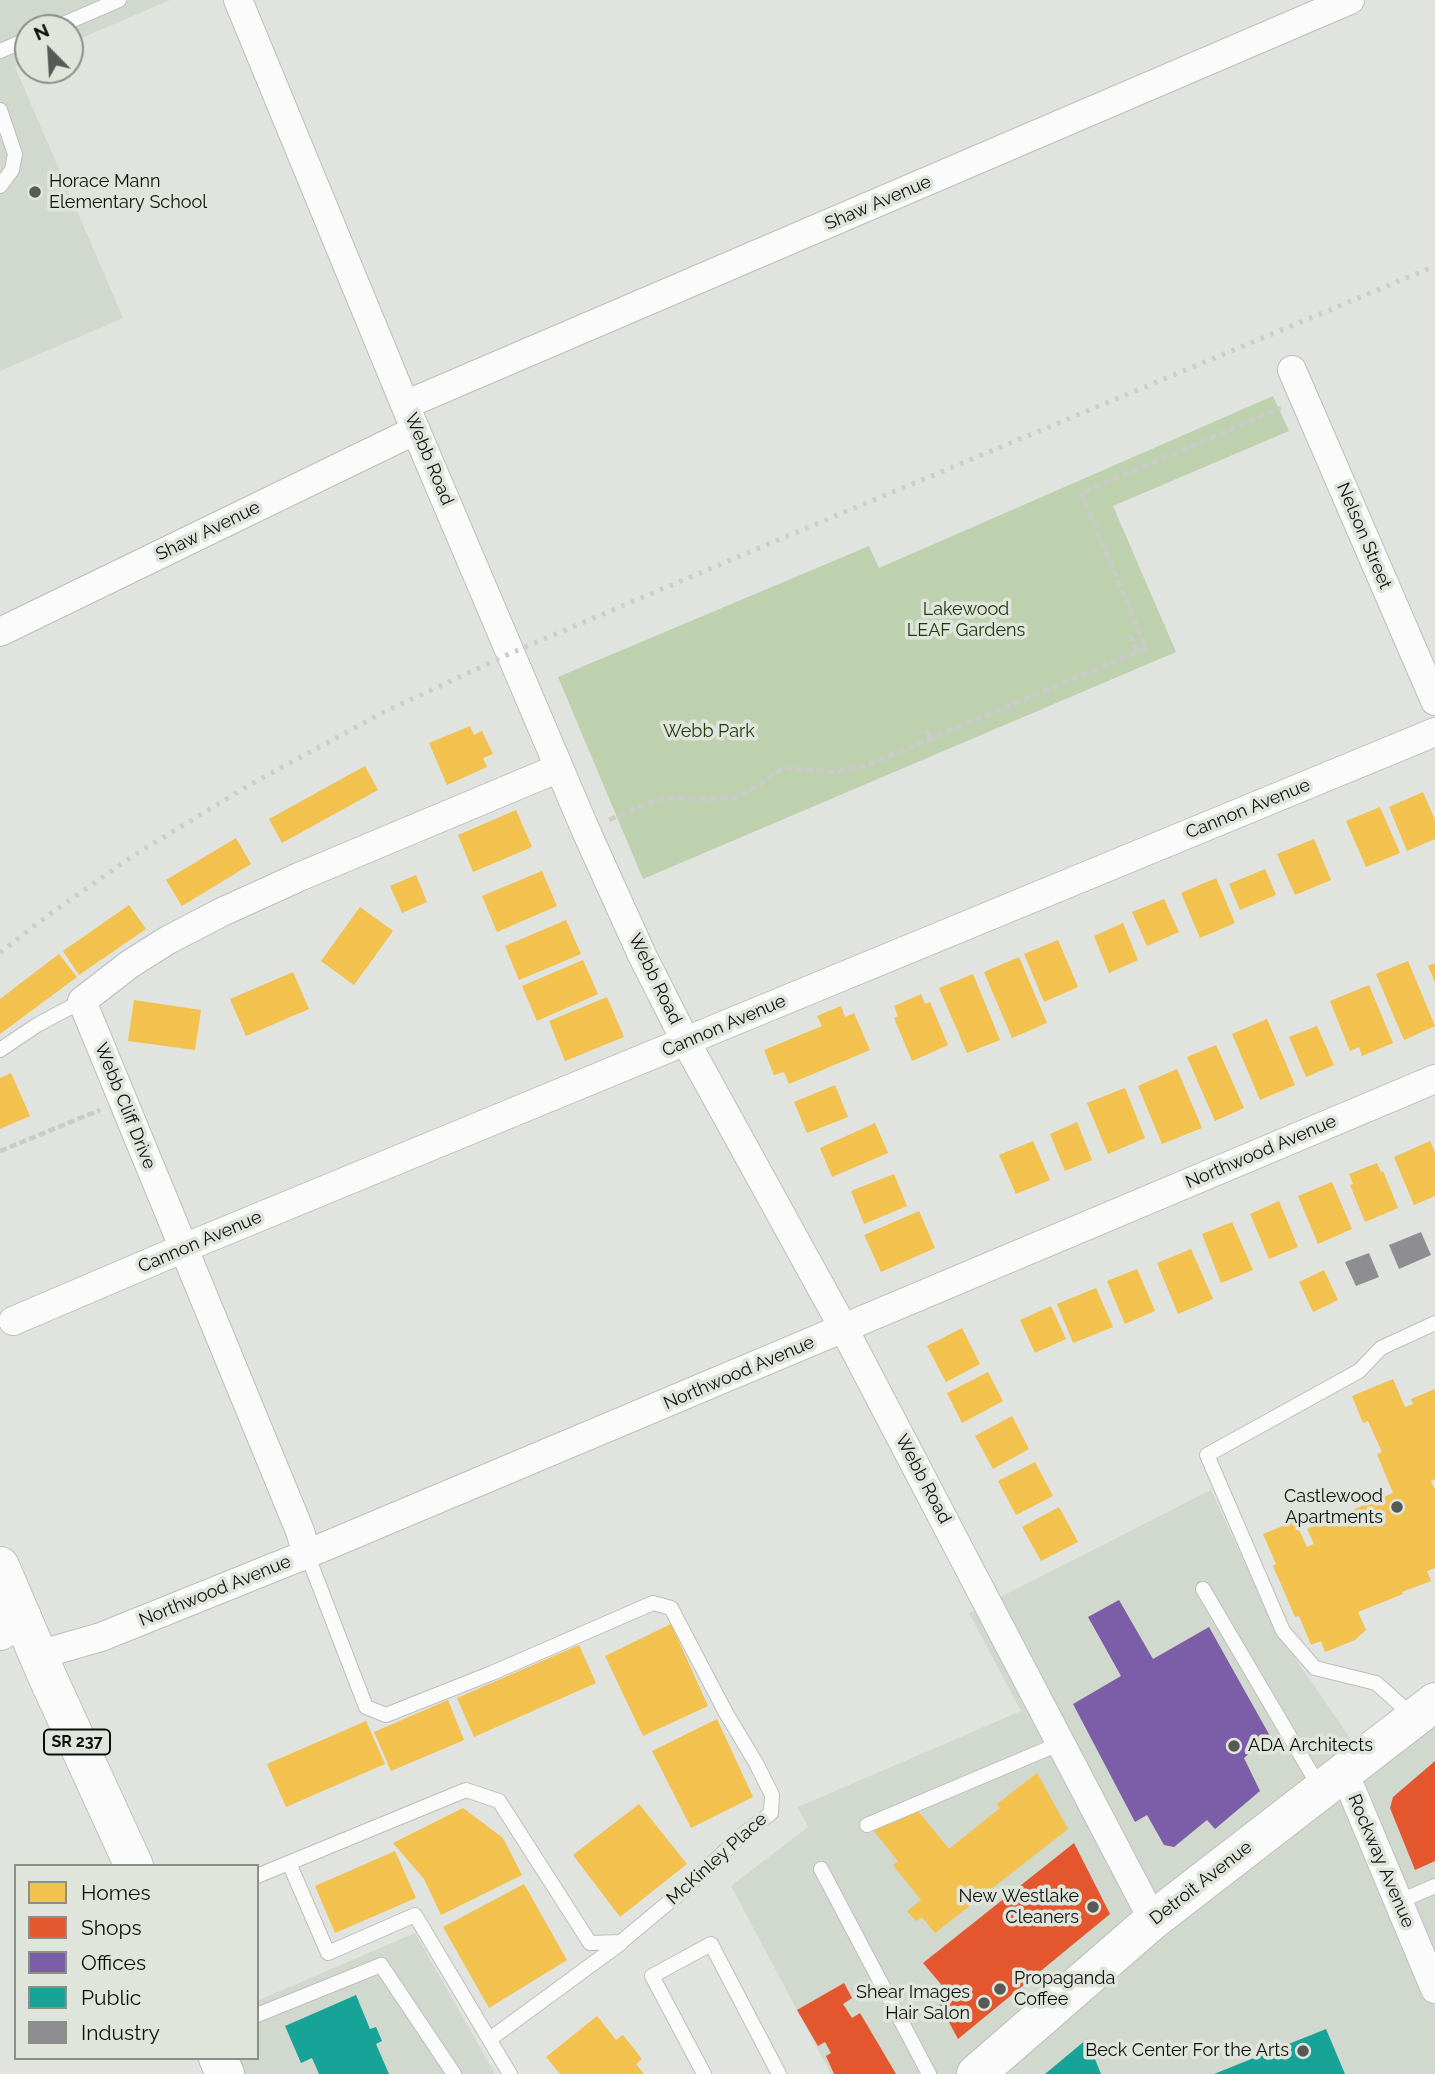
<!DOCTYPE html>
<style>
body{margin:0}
#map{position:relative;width:1435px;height:2074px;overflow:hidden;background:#e0e3de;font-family:Raleway,sans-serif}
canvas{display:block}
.legend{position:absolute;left:14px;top:1864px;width:245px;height:196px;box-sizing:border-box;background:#e0e5dc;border:2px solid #8b8f88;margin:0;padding:9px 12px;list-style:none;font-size:21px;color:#0c0e0b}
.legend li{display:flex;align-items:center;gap:14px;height:35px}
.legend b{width:35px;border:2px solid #8b8f88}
.north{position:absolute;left:14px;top:14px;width:70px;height:70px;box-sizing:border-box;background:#e0e5dc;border:2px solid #8b8f88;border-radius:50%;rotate:336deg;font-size:19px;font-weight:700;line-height:28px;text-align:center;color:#0c0e0b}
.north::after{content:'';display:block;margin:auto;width:24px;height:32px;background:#565955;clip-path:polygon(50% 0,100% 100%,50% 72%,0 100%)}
</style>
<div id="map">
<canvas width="1435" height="2074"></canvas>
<ul class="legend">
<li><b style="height:19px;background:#f2c14e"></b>Homes</li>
<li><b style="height:19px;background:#e4572e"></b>Shops</li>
<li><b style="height:19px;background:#7b5ea7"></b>Offices</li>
<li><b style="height:19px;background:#17a398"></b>Public</li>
<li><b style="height:19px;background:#8d8d92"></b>Industry</li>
</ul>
<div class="north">N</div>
</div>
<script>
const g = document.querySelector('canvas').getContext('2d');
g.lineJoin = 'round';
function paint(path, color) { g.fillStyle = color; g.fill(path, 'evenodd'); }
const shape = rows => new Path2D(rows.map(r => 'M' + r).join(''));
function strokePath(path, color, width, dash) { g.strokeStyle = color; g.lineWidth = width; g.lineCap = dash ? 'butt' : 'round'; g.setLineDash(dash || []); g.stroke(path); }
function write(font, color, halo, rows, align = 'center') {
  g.font = font + ' Raleway,sans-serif'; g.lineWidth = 7; g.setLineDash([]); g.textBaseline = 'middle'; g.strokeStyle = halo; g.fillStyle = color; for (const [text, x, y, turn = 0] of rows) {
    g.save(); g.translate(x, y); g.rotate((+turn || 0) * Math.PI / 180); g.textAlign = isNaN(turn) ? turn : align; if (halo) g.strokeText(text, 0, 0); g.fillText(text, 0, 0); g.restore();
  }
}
paint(shape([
 [0,0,170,0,70,43,70,28,28,28,28,61,15,67,123,318,0,371],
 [1211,1490,1275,1629,1359,1751,1435,1690,1435,2074,831,2074,731,1886,808,1827,798,1807,1021,1711,969,1613],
 [415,1933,495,2074,214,2074,207,2058,257,2058,257,2001]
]), '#d1d8cd');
paint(shape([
 [1273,396,1289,431,1113,506,1176,652,643,879,558,677,869,546,879,568]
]), '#bdd1af');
paint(shape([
 [470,726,474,735,482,731,493,754,483,758,487,767,447,785,429,743],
 [365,766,378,790,282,843,269,819],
 [1423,792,1435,820,1435,839,1407,851,1389,807],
 [1380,807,1400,853,1366,867,1346,821],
 [516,810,532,847,473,872,458,835],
 [236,838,251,864,182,906,166,880],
 [1314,839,1331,880,1295,895,1277,854],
 [1265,869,1276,895,1240,910,1229,884],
 [542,871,557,906,497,932,482,896],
 [416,875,427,902,402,913,390,886],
 [1216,878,1235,923,1200,938,1181,893],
 [1164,899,1179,932,1147,946,1132,912],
 [129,905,146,929,79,975,63,951],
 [360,907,393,931,354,985,321,961],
 [566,920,581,954,519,980,505,946],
 [1123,923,1138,960,1109,973,1094,936],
 [1058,940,1078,987,1044,1002,1024,954],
 [59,954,77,977,0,1034,0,999],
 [1019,957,1047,1023,1012,1038,984,972],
 [583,960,598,994,537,1021,522,986],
 [1408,961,1435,1026,1404,1040,1376,974],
 [1435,963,1435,982,1428,966],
 [293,972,309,1009,246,1036,230,999],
 [973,974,1000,1040,967,1053,939,988],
 [1369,985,1393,1043,1362,1056,1359,1047,1350,1051,1330,1001],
 [921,994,925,1004,930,1002,948,1045,912,1061,894,1018,898,1016,894,1006],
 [607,997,624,1037,565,1061,549,1021],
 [134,1000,201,1010,195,1050,128,1041],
 [841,1006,845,1017,854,1013,870,1050,789,1084,784,1072,774,1075,764,1050,822,1026,817,1016],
 [1267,1019,1295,1085,1260,1100,1232,1034],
 [1317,1026,1334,1065,1306,1077,1289,1037],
 [1216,1045,1244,1108,1215,1121,1187,1057],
 [1177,1069,1202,1128,1162,1144,1138,1086],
 [11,1073,30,1116,0,1129,0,1078],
 [835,1085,848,1117,807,1133,794,1102],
 [1125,1088,1145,1138,1108,1154,1087,1103],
 [1077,1122,1092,1160,1065,1171,1050,1134],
 [875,1123,888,1153,832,1177,820,1148],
 [1033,1141,1050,1180,1016,1194,999,1155],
 [1430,1141,1435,1152,1435,1196,1414,1205,1394,1157],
 [1377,1163,1381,1172,1383,1171,1398,1208,1365,1222,1350,1185,1353,1184,1349,1174],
 [894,1174,907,1206,864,1224,851,1191],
 [1332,1182,1352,1229,1318,1244,1298,1196],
 [1279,1201,1298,1247,1269,1259,1250,1214],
 [919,1211,935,1248,881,1272,864,1235],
 [1232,1222,1253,1270,1221,1283,1202,1234],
 [1191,1249,1213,1299,1178,1314,1157,1263],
 [1137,1269,1155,1311,1125,1324,1107,1281],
 [1324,1270,1338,1300,1313,1312,1299,1282],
 [1096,1288,1113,1327,1073,1343,1057,1304],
 [1051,1306,1066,1339,1035,1353,1020,1320],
 [962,1328,980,1364,946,1382,927,1346],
 [988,1372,1003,1401,962,1423,947,1393],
 [1393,1379,1405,1407,1413,1404,1411,1399,1435,1389,1435,1479,1431,1481,1435,1490,1435,1568,1427,1571,1431,1581,1402,1592,1403,1594,1358,1612,1366,1630,1355,1640,1325,1652,1321,1641,1311,1645,1299,1616,1295,1617,1273,1566,1276,1564,1263,1534,1295,1521,1307,1547,1314,1544,1307,1529,1393,1493,1377,1454,1382,1452,1368,1421,1363,1423,1352,1396],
 [1012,1416,1029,1449,993,1469,975,1436],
 [1035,1462,1053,1496,1016,1515,998,1481],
 [1059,1507,1078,1542,1041,1561,1022,1527],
 [671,1624,708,1706,643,1736,605,1656],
 [579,1645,596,1683,474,1737,457,1698],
 [448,1700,464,1740,391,1771,374,1732],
 [717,1719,753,1797,691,1828,652,1751],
 [366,1721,385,1764,286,1807,267,1764],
 [1037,1773,1068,1829,935,1933,922,1917,916,1921,907,1911,921,1900,893,1865,898,1861,873,1830,918,1811,949,1849,1000,1808,997,1804],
 [639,1804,687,1864,620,1917,573,1855],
 [463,1808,503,1838,522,1875,441,1915,424,1879,393,1843],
 [395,1851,416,1898,335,1933,315,1886],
 [524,1884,567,1960,489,2008,443,1927],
 [597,2016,616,2040,623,2035,642,2059,636,2064,644,2074,560,2074,546,2057]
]), '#f2c14e');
paint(shape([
 [1435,1761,1435,1861,1415,1870,1390,1808,1393,1797],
 [1074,1843,1110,1914,958,2039,936,1998,945,1989,923,1963],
 [844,1983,852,1998,843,2004,852,2018,860,2013,896,2074,834,2074,826,2056,831,2053,825,2042,818,2046,797,2010]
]), '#e4572e');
paint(shape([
 [1119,1600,1153,1659,1209,1627,1270,1736,1244,1758,1260,1791,1215,1829,1207,1820,1174,1847,1164,1845,1147,1815,1135,1822,1073,1704,1121,1676,1088,1617]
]), '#7b5ea7');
paint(shape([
 [356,1995,370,2029,376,2027,382,2041,376,2044,389,2074,319,2074,312,2058,301,2063,285,2026],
 [1326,2029,1345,2074,1214,2074],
 [1087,2039,1101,2074,1045,2074]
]), '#17a398');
paint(shape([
 [1421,1232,1431,1255,1399,1269,1389,1245],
 [1369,1253,1379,1277,1356,1286,1345,1262]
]), '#8d8d92');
const service = shape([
 [54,28,119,0],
 [0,51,28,39],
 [0,110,15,154,12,170,0,186],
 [0,1050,37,1025,82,1001],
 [1203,1589,1320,1788],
 [1413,1716,1376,1683,1315,1668,1283,1631,1207,1455,1359,1371,1381,1348,1435,1323],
 [867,1825,1061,1743],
 [289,1863,328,1953,415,1915,510,2074],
 [821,1869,929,2074],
 [257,1876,466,1790,499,1801,590,1943,621,1942,686,1888,742,1835,771,1813,772,1795,756,1763,726,1713,671,1608,653,1603,492,1673,386,1715,366,1707,307,1554],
 [1398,1902,1435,1886],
 [257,2015,381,1965,454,2074],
 [490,2039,621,1943],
 [704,2074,652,1976,711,1944,779,2074]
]);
const minor = shape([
 [238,0,405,405,586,831,642,955,686,1042,844,1329,1153,1920],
 [1292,370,1435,701],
 [405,405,1350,0],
 [0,632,416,430],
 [13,1321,184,1248,1435,732],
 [307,1554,300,1531,82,1001,130,964,168,940,222,912,299,877,559,768],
 [38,1655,101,1637,307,1554,1435,1079],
 [1344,1772,1435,1989]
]);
const secondary = shape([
 [0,1631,22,1617]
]);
const primary = shape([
 [0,1566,47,1676,134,1866],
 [218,2058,225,2074],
 [976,2074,1153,1920,1435,1702]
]);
strokePath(service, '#bdbfbb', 16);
strokePath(minor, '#bdbfbb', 30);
strokePath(secondary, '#bdbfbb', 40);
strokePath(primary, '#bdbfbb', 40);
strokePath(shape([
 [1130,635,1137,652],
 [926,730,930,740],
 [609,820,643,805,665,798,707,799,734,798,759,785,775,773,787,768,835,772,868,765,1146,648,1081,493,1281,408],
 [0,1151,100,1110]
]), '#cacaca', 4.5, [7, 3.5]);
strokePath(service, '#fafbfa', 14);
strokePath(minor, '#fafbfa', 28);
strokePath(secondary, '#fafbfa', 38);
strokePath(primary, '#fafbfa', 38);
strokePath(shape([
 [0,953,39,922,131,857,251,784,382,713,511,653,785,537,1435,266]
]), '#cccecc', 5, [3.5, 7]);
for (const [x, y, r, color] of [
 [35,192,7,"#565955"],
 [1397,1507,7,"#565955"],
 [1234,1746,7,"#565955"],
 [1093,1907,7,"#565955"],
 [1000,1989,7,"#565955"],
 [984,2003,7,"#565955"],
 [1303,2051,7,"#565955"]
]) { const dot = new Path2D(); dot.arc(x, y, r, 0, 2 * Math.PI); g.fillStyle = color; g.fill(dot); strokePath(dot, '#e0e5dc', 2.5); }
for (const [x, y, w] of [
 [77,1742,66]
]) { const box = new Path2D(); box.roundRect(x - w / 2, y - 12.5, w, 25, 5); g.fillStyle = '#e0e5dc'; g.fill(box); strokePath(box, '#0c0e0b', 2); }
write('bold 16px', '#0c0e0b', null, [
 ["SR 237",77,1742]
]);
write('18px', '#0c0e0b', '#e0e5dc', [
 ["Horace Mann",49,182,"left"],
 ["Elementary School",49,203,"left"],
 ["Castlewood",1383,1497],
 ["Apartments",1383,1518],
 ["ADA Architects",1248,1746,"left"],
 ["New Westlake",1079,1897],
 ["Cleaners",1079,1918],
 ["Propaganda",1014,1979,"left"],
 ["Coffee",1014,2000,"left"],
 ["Shear Images",970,1993],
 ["Hair Salon",970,2014],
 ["Beck Center For the Arts",1289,2051]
], 'right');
write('18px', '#0c0e0b', '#e0e5dc', [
 ["Shaw Avenue",878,203,-23],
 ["Webb Road",429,459,67],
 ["Shaw Avenue",208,531,-26],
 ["Nelson Street",1364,536,67],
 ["Cannon Avenue",1248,809,-22],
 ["Webb Road",655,979,64],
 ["Cannon Avenue",724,1026,-23],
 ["Webb Cliff Drive",125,1106,68],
 ["Northwood Avenue",1261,1152,-23],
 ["Cannon Avenue",200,1242,-23],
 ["Northwood Avenue",739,1373,-23],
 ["Webb Road",923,1479,62],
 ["Northwood Avenue",215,1591,-22],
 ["McKinley Place",717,1859,-42],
 ["Rockway Avenue",1381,1861,67],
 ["Detroit Avenue",1201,1883,-38]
]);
write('18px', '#21380d', '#e0e5dc', [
 ["Lakewood",966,610],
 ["LEAF Gardens",966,631],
 ["Webb Park",709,732]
]);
</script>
